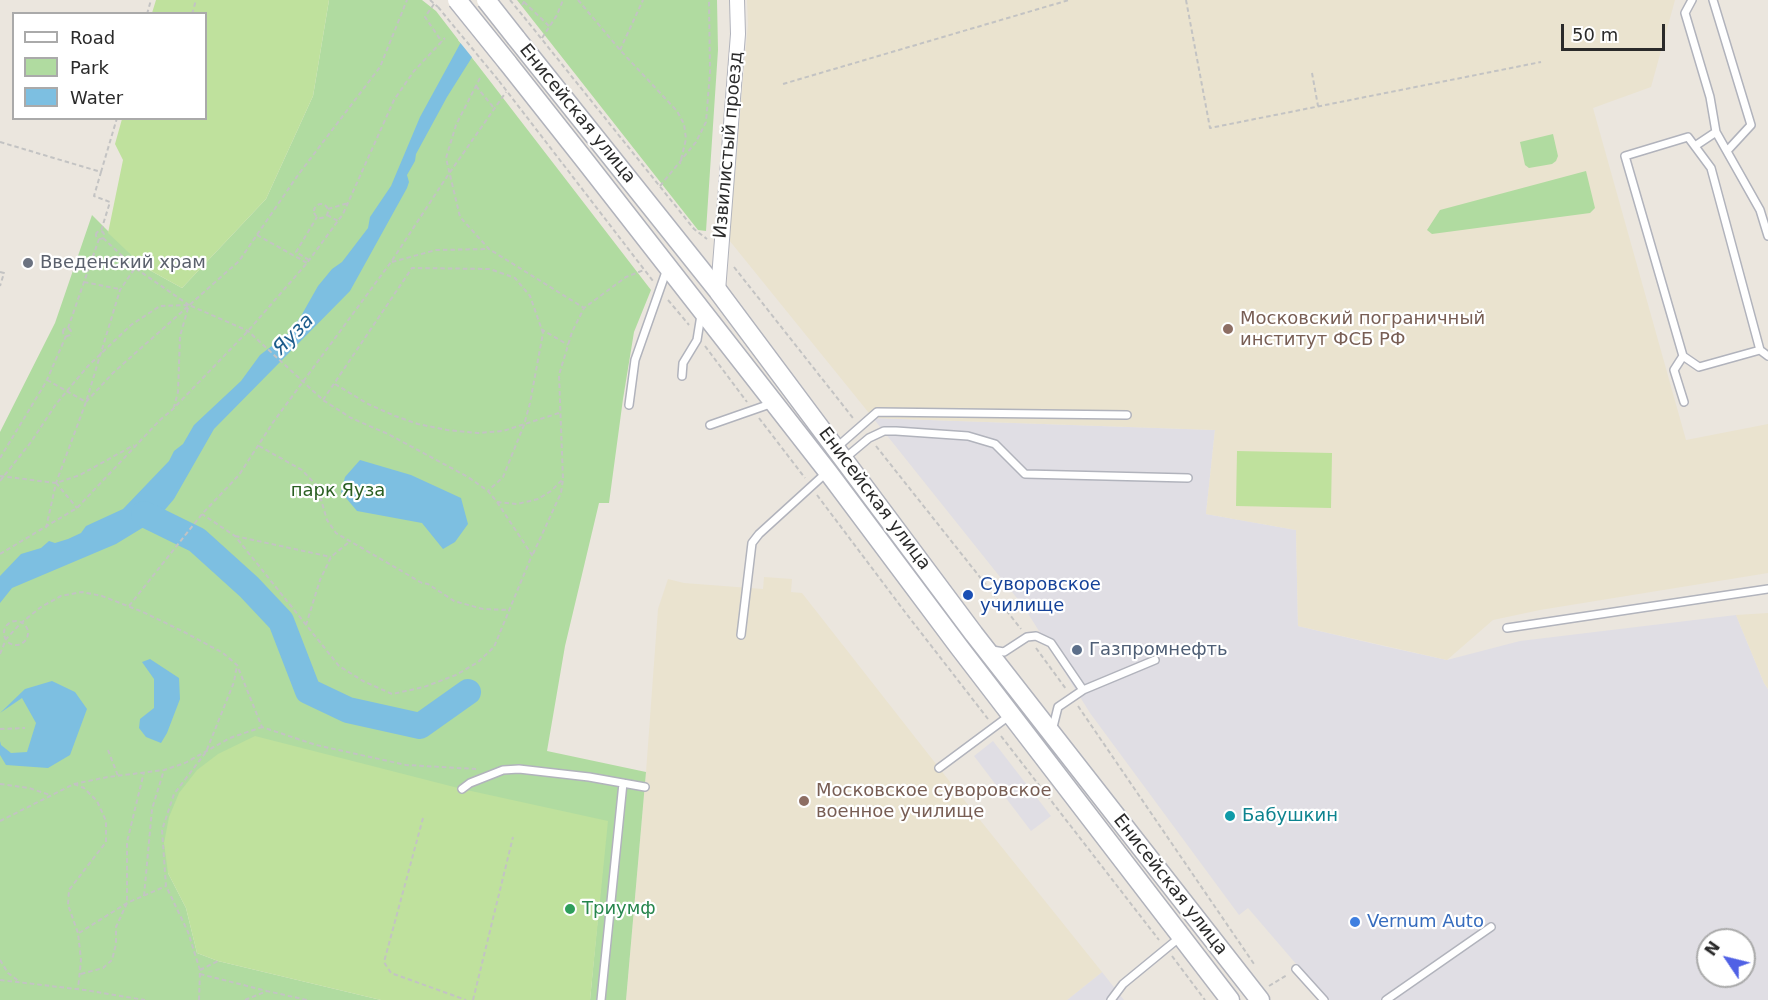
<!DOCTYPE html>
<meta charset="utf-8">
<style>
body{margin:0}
#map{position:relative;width:1768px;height:1000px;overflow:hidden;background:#ebe6de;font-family:"DejaVu Sans",sans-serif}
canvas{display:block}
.legend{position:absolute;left:12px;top:12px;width:195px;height:108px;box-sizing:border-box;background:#fff;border:2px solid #aaa;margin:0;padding:8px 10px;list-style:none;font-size:18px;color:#2a2a2a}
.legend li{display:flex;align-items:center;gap:12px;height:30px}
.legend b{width:30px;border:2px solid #aaa}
.north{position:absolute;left:1696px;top:928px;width:60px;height:60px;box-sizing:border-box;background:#fff;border:2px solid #aaa;border-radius:50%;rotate:305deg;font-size:16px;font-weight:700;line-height:24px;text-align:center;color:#2a2a2a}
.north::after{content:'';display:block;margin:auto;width:21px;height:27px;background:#5061e5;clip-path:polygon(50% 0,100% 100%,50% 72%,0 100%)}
.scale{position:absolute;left:1561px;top:24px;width:104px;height:27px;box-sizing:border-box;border:3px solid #2a2a2a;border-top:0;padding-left:8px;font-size:18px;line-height:21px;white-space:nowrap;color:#2a2a2a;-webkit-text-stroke:4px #fff;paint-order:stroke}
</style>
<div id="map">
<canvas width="1768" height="1000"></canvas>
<ul class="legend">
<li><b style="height:8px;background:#fff"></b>Road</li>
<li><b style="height:16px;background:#b0dba0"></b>Park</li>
<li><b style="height:16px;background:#7dbfe1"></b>Water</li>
</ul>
<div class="north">N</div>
<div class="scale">50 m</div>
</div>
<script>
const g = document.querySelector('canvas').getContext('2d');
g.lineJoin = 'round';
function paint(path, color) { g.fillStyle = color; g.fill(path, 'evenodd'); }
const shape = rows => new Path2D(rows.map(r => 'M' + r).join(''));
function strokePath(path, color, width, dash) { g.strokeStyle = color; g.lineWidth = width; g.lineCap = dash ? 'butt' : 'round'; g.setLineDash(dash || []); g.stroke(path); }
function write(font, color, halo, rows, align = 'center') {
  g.font = font + ' "DejaVu Sans",sans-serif'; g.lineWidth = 4.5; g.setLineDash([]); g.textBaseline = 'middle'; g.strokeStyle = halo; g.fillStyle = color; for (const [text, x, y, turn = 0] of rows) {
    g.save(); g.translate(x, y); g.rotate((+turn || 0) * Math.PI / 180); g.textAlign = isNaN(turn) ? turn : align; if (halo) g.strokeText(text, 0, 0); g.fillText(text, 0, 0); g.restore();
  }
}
paint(shape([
 [873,418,1215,430,1206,514,1296,530,1298,626,1383,646,1447,660,1520,641,1736,615,1764,683,1768,689,1768,1000,1327,1000,1248,908,1239,915,1090,713,1024,607],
 [1708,940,1744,940,1744,976,1708,976],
 [993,741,1051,816,1031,831,974,756],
 [1102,972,1124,1000,1067,1000]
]), '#e0dee4');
paint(shape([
 [747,0,1675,0,1651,87,1593,108,1686,440,1768,424,1768,573,1540,610,1493,620,1447,660,1298,626,1296,530,1206,514,1215,430,873,418,729,240,748,24],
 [764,577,792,579,791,592,802,593,976,815,1102,972,1067,1000,626,1000,646,772,658,609,668,579,684,583,763,589],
 [1768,613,1768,689,1764,683,1736,615]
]), '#eae3cf');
paint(shape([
 [329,0,422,0,436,11,651,290,634,332,623,399,609,503,599,503,565,646,547,751,646,772,626,1000,590,1000,607,821,168,873,186,908,197,953,218,961,381,1000,0,1000,0,432,55,323,92,215,144,267,182,288,266,199,313,96],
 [517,0,717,0,718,50,706,231,698,230],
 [1553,134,1558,156,1556,161,1552,164,1529,168,1525,165,1520,142],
 [1586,171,1595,208,1590,213,1432,234,1427,230,1440,210]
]), '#b0dba0');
paint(shape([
 [156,0,329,0,313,96,266,199,182,288,144,267,108,233,123,160,115,144,122,119,206,118,206,14,152,13],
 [1237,451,1332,453,1331,508,1236,506],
 [255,736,462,789,608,821,590,1000,381,1000,218,961,197,953,186,908,168,873,164,843,169,817,179,793,197,770,218,754]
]), '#bfe19d');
paint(shape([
 [484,0,508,0,447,97,416,154,415,161,407,175,409,182,407,188,350,291,214,429,174,499,157,519,116,544,12,588,0,603,0,576,21,554,41,548,49,541,55,543,68,539,81,533,86,526,123,509,169,461,174,451,183,444,194,425,241,381,260,355,289,333,301,316,318,286,332,269,342,262,368,228,370,217,391,186,420,117],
 [360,460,411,475,461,498,468,524,455,542,443,549,422,523,357,511,341,492,345,477],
 [150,659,179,678,180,699,167,733,161,743,146,737,139,728,140,719,154,708,154,679,142,662],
 [52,681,75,692,87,709,70,755,48,768,6,765,0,755,0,741,1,745,11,753,27,752,36,723,22,698,0,713,25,689]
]), '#7dbfe1');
paint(shape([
 [481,0,511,0,475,61,458,40]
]), '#ebe6de');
strokePath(shape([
 [144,514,197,540,249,587,281,621,308,691,348,710,420,726,468,692]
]), '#7dbfe1', 26);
const service = shape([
 [1692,0,1685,13,1710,97,1716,132,1760,210,1768,236],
 [1713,0,1751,125,1727,151],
 [1695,146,1716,132],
 [1760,350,1699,367,1683,356,1625,156,1688,137,1711,168,1760,350,1768,356],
 [1683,356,1674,370,1684,402],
 [682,376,683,363,697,340,701,315],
 [629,405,635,360,667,269],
 [710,425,773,403],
 [836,448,877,412,1127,415],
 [844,459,869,438,884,431,896,431,968,436,995,444,1025,474,1188,478],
 [1507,628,1768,589],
 [741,635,752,543,759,534,826,473],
 [992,650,1004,652,1027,637,1036,636,1051,643,1083,690,1058,707,1052,731],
 [1083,690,1155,660],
 [939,768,1009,716],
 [462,789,470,783,503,770,519,769,589,777,645,787],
 [1296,969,1324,1000],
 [601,1000,623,783],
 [1111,1000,1123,984,1179,938],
 [1386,1000,1491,927]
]);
const minor = shape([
 [718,291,738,34,737,0]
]);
const secondary = shape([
 [516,38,718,291,974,634,1260,1000],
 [507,62,586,162,828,472,959,647,1230,1000]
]);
strokePath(service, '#b1b3bc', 10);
strokePath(minor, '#b1b3bc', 16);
strokePath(secondary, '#b1b3bc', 21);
strokePath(shape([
 [430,0,438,7],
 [578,0,620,50,677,111,684,124,686,139,680,164],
 [1186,0,1210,128,1541,62],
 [524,2,550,27],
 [434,4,425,17,442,42],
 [522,5,525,0],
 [147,14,151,0],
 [192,14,196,0],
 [524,17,694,229,707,239],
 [542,38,557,15,563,0],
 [620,50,643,0],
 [1312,73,1318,106],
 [480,78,456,125,446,158,460,217,489,249,584,308],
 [499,81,653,281],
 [783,84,1069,0],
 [476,86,493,107],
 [0,142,101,172,94,196,110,202,101,231],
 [101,172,117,118],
 [660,186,696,142,706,122,710,72,709,0],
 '314 211a7 7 0 1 1 14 0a7 7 0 1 1-14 0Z',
 [328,209,348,203],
 [327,215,338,221],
 '96 235a4 4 0 1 1 8 0a4 4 0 1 1-8 0Z',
 [257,235,307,263],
 [103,238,135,268,189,305,180,336,178,392,174,407],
 [309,260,296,252,317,217],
 [392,262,436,250,489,249],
 [734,267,853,418],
 [0,272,4,273,0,286],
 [84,282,119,289],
 [668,300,689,325],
 [68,328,99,239],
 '63 332a4 4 0 1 1 8 0a4 4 0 1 1-8 0Z',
 [541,329,568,345],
 [705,346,747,402],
 [47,380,86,402,113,373,239,261,298,175,380,67,407,0],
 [335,384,368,404,395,416,418,424,447,430,478,433,503,431,559,413],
 [323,400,412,268,490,269,515,278,530,296,543,333,530,403,524,425,503,477,488,491],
 [759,418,805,478],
 [259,446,302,470,317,486,327,520,336,533,422,583,428,584,454,601,483,609,510,610],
 [876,446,1021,629],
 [0,458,46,382,66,336],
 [0,476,56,483,80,475,134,445],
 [0,481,31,442,56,404,88,366,131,325,160,306,189,305,248,331,323,400,351,418,388,434,468,477,488,491,497,502,532,555,494,647,478,662,456,675,424,687,392,694,363,681,339,666,235,536,202,514],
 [56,483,77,508],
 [817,495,905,612,988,719],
 [497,502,517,504,538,499,551,491,563,479,559,375,572,332,584,308,626,277,644,270],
 [46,528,56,483,86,402,120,290,135,268],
 [235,536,331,557],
 [0,554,77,508,160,420,173,409,248,331,307,263,343,214,394,100,414,71,445,38],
 [533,554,561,493,563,479],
 [129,606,202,514,239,475,274,421,391,262,448,175,506,92],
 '4 633a12 12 0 1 1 24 0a12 12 0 1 1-24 0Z',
 [306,625,320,580,331,557,349,542],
 [1036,648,1066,689],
 [0,654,6,639,21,623,41,607,61,596,82,592,102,596,143,612,184,632,223,653,237,665,262,727,316,745,406,765,476,769],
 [1078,706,1254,964],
 [0,729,25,728],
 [1001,736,1159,940],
 [108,750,118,776],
 [0,784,29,788,50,795],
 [74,784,84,788,97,801,106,821,106,842,69,890,68,905,78,933,81,960,78,989],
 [423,818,384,962,391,973,466,1000],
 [0,821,74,784,108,777,164,770,185,763,230,738,262,727],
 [144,896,152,809,164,770],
 [79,933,127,903,166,886],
 [1172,956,1205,1000],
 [0,960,8,973,20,982],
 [200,970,188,932,166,886,162,830,174,794,206,752,234,682,237,665],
 [81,974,103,968,112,960,116,944,116,927,127,903,127,842,144,772],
 [200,974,267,991],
 [0,980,85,990,145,1000],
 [1269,986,1287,975],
 [199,1000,200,970,218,961],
 [245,1000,267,991,307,1000],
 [473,1000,513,837]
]), '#c3c3c3', 2, [4.5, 3]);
strokePath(service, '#fff', 7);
strokePath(minor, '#fff', 14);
strokePath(secondary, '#fff', 18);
const secondaryBridge = shape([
 [457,0,507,62],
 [486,0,516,38]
]);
strokePath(secondaryBridge, '#b1b3bc', 21, []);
strokePath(shape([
 [510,0,524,17],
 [438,7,499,81]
]), '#c3c3c3', 2, [4.5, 3]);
strokePath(secondaryBridge, '#fff', 18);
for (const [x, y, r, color] of [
 [28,263,6,"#6b7280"],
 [1228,329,6,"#8d6e63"],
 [968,595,6,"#1a4fb4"],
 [1077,650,6,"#5c6f8a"],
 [804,801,6,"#8d6e63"],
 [1230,816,6,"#0f9aa8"],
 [570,909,6,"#2e9e5b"],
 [1355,922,6,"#3f7fe0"]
]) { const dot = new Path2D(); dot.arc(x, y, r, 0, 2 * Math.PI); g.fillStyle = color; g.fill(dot); strokePath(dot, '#fff', 2); }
write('18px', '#2a2a2a', '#fff', [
 ["Енисейская улица",577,114,51],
 ["Извилистый проезд",729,145,-85],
 ["Енисейская улица",874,499,53],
 ["Енисейская улица",1170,885,52]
]);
write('18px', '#5b616d', '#fff', [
 ["Введенский храм",40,263]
], 'left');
write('18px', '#785e54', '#fff', [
 ["Московский пограничный",1240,319],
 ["институт ФСБ РФ",1240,340],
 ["Московское суворовское",816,791],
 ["военное училище",816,812]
], 'left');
write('18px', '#2a5f22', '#fff', [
 ["парк Яуза",338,491]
]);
write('18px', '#164399', '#fff', [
 ["Суворовское",980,585],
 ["училище",980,606]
], 'left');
write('18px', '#4e5e75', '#fff', [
 ["Газпромнефть",1089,650]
], 'left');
write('18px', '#0d838f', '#fff', [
 ["Бабушкин",1242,816]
], 'left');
write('18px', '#27864d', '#fff', [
 ["Триумф",582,909]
], 'left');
write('18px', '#366cbe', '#fff', [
 ["Vernum Auto",1367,922]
], 'left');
write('italic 20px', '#1d5d8c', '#fff', [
 ["Яуза",294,335,-46]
]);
</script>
